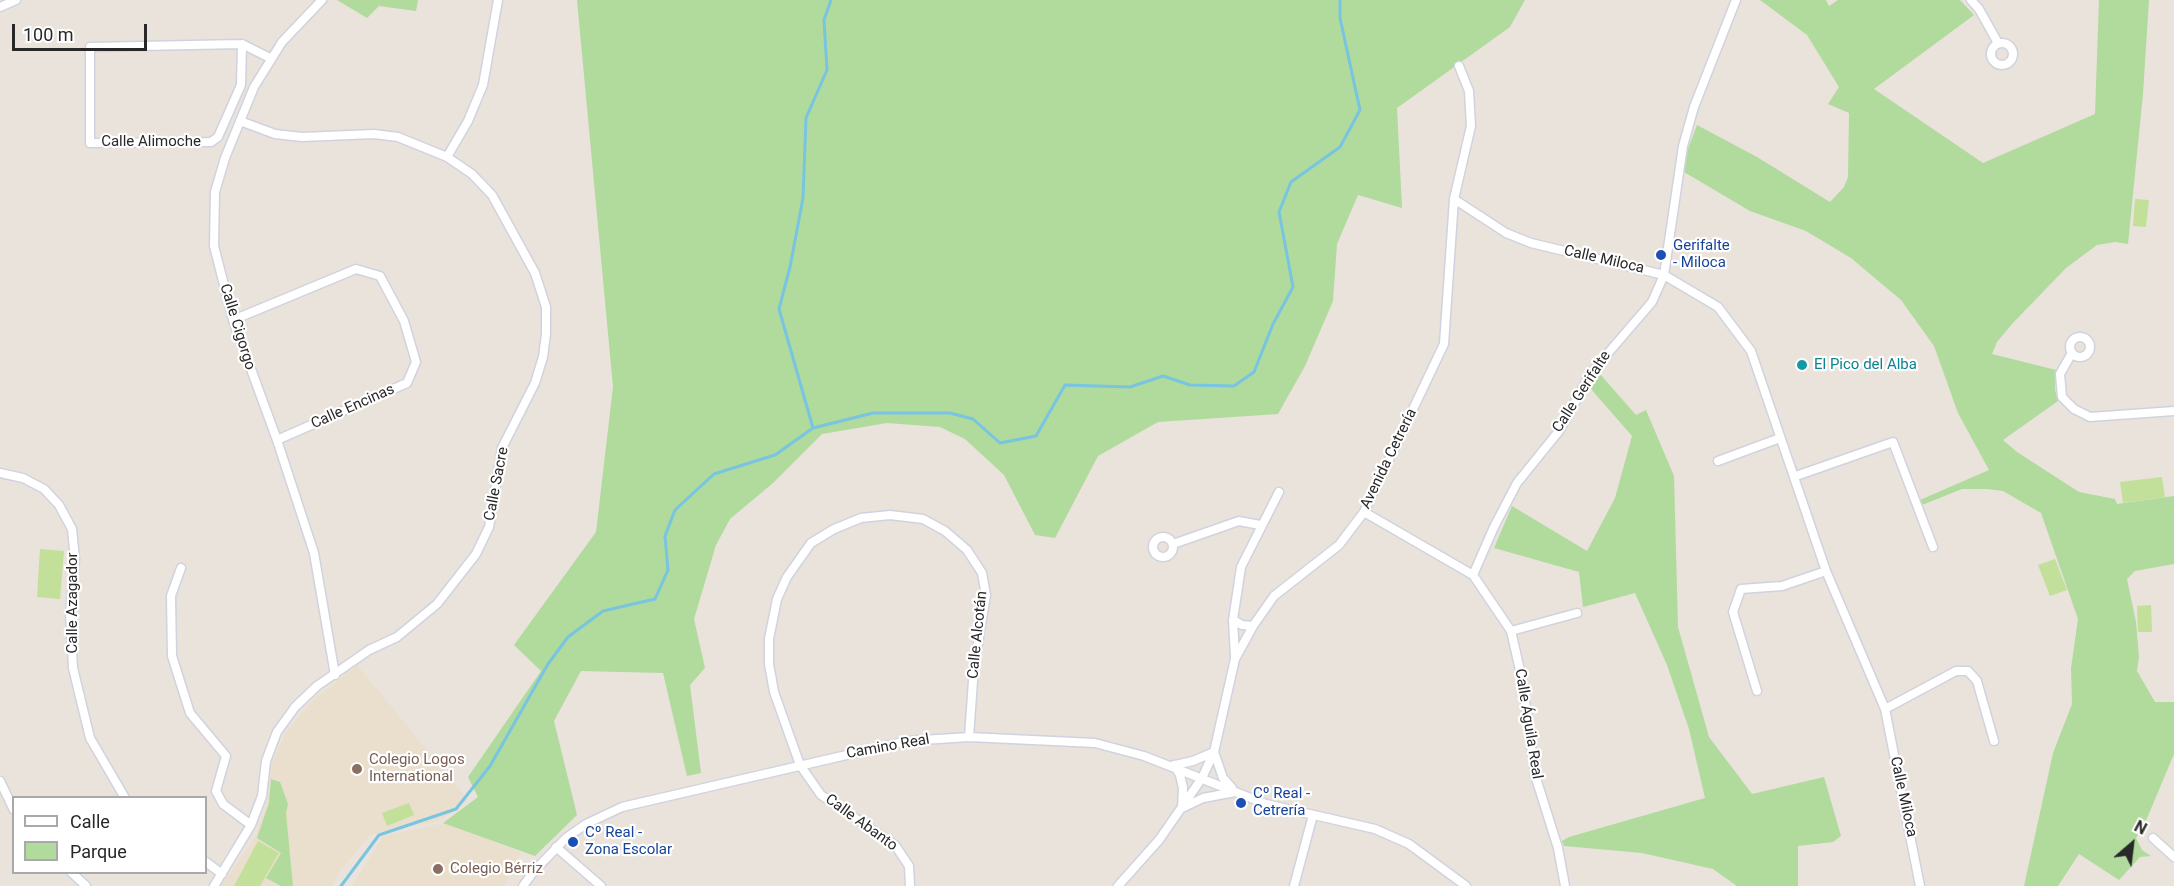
<!DOCTYPE html>
<meta charset="utf-8">
<style>
body{margin:0}
#map{position:relative;width:2174px;height:886px;overflow:hidden;background:#e9e3db;font-family:Roboto,sans-serif}
canvas{display:block}
.legend{position:absolute;left:12px;top:796px;width:195px;height:78px;box-sizing:border-box;background:#fff;border:2px solid #a9a9a9;margin:0;padding:8px 10px;list-style:none;font-size:18px;color:#282828}
.legend li{display:flex;align-items:center;gap:12px;height:30px}
.legend b{width:30px;border:2px solid #a9a9a9}
.north{position:absolute;left:2102px;top:814px;width:60px;height:60px;-webkit-text-stroke:4px #fff;paint-order:stroke;rotate:28deg;font-size:16px;font-weight:700;line-height:24px;text-align:center;color:#282828}
.north::after{content:'';display:block;margin:auto;width:21px;height:27px;background:#282828;clip-path:polygon(50% 0,100% 100%,50% 72%,0 100%)}
.scale{position:absolute;left:12px;top:24px;width:135px;height:27px;box-sizing:border-box;border:3px solid #282828;border-top:0;padding-left:8px;font-size:18px;line-height:21px;white-space:nowrap;color:#282828;-webkit-text-stroke:4px #fff;paint-order:stroke}
</style>
<div id="map">
<canvas width="2174" height="886"></canvas>
<ul class="legend">
<li><b style="height:8px;background:#fff"></b>Calle</li>
<li><b style="height:16px;background:#b1da9d"></b>Parque</li>
</ul>
<div class="north">N</div>
<div class="scale">100 m</div>
</div>
<script>
const g = document.querySelector('canvas').getContext('2d');
g.lineJoin = 'round';
function paint(path, color) { g.fillStyle = color; g.fill(path, 'evenodd'); }
const shape = rows => new Path2D(rows.map(r => 'M' + r).join(''));
function strokePath(path, color, width, dash) { g.strokeStyle = color; g.lineWidth = width; g.lineCap = dash ? 'butt' : 'round'; g.setLineDash(dash || []); g.stroke(path); }
function write(font, color, halo, rows, align = 'center') {
  g.font = font + ' Roboto,sans-serif'; g.lineWidth = 4.5; g.setLineDash([]); g.textBaseline = 'middle'; g.strokeStyle = halo; g.fillStyle = color; for (const [text, x, y, turn = 0] of rows) {
    g.save(); g.translate(x, y); g.rotate((+turn || 0) * Math.PI / 180); g.textAlign = isNaN(turn) ? turn : align; if (halo) g.strokeText(text, 0, 0); g.fillText(text, 0, 0); g.restore();
  }
}
paint(shape([
 [357,665,468,800,452,813,432,823,400,827,370,835,338,873,332,886,221,886,255,838,267,802,272,763,286,732,313,700],
 [444,823,521,852,504,886,352,886,383,836]
]), '#e9dfcc');
paint(shape([
 [337,0,418,0,416,11,379,6,367,18],
 [577,0,1525,0,1510,27,1397,108,1402,208,1358,195,1337,244,1333,301,1305,366,1278,414,1158,422,1098,456,1055,538,1035,535,1004,475,965,439,940,427,887,423,822,434,773,483,730,519,716,545,694,619,705,668,690,685,701,773,687,776,663,673,581,671,554,721,577,815,535,856,443,823,478,797,468,777,541,671,514,645,596,532,613,387],
 [1760,0,1826,0,1829,6,1838,0,1960,0,1974,15,1874,89,1983,163,2095,114,2099,0,2149,0,2143,94,2128,244,2115,242,2097,245,2066,268,2012,324,1997,342,1992,354,2056,370,2055,390,2058,401,2003,440,2017,452,2079,492,2115,499,2117,504,2174,496,2174,564,2135,571,2127,579,2136,622,2139,657,2137,671,2155,702,2174,702,2174,754,2145,823,2136,838,2142,850,2151,856,2140,857,2119,880,2079,854,2058,886,2024,886,2053,753,2072,704,2071,668,2078,619,2041,513,2003,491,1987,489,1962,489,1922,505,1920,500,1989,470,1958,413,1934,346,1901,300,1851,258,1806,231,1750,211,1684,172,1688,149,1697,125,1757,157,1830,202,1844,187,1848,177,1849,113,1828,104,1839,87,1807,35],
 [1599,373,1636,415,1646,410,1674,476,1678,627,1709,737,1752,794,1824,777,1841,836,1833,842,1798,846,1798,886,1737,886,1713,869,1642,853,1564,846,1562,841,1569,837,1705,798,1689,729,1667,665,1635,593,1583,607,1579,572,1494,548,1512,506,1587,551,1615,498,1632,436,1591,389],
 [271,779,280,782,288,804,286,813,293,886,281,886,266,878,281,853,257,838,269,803]
]), '#b1da9d');
paint(shape([
 [2135,199,2149,200,2146,227,2133,226],
 [2162,477,2165,497,2123,503,2120,482],
 [40,549,64,551,60,599,37,597],
 [2055,559,2067,590,2050,596,2038,565],
 [2151,605,2152,632,2138,632,2137,606],
 [409,803,414,815,387,826,382,813],
 [258,841,279,853,260,886,234,886]
]), '#c2e099');
strokePath(shape([
 [813,428,779,309,790,267,803,198,806,118,827,70,824,20,831,0],
 [341,886,379,835,456,809,490,766,548,664,568,637,603,611,655,599,668,570,665,536,675,510,714,474,775,455,813,428,873,413,950,413,973,419,1000,443,1036,436,1065,385,1130,387,1163,376,1190,385,1234,386,1254,372,1273,324,1293,287,1279,212,1291,182,1340,147,1360,110,1340,18,1340,0]
]), '#78c4e1', 3);
const minor = shape([
 [322,0,282,42,254,87,225,158,215,192,214,246,233,320,277,440,314,553,335,675],
 [1971,0,1979,9,1998,43],
 [0,7,16,0],
 '1991 54a11 11 0 1 1 22 0a11 11 0 1 1-22 0Z',
 [242,44,241,85,218,137,211,142,90,143,90,47,242,44,270,58],
 [447,157,468,121,483,85,498,0],
 [1454,199,1506,233,1531,243,1664,275,1718,307,1751,351,1826,571,1885,709,1920,886],
 [233,320,356,269,380,276,404,321,416,362,407,383,277,440],
 '2070 347a10 10 0 1 1 20 0a10 10 0 1 1-20 0Z',
 [2072,353,2060,374,2062,397,2074,409,2090,417,2174,411],
 [1718,461,1780,438],
 [0,473,23,478,44,489,59,505,72,529,75,559,70,613,73,668,90,738,125,798],
 [1796,476,1893,442,1933,547],
 [1364,512,1473,575,1511,631,1522,679,1535,775,1558,848,1565,886],
 '1153 547a10 10 0 1 1 20 0a10 10 0 1 1-20 0Z',
 [1173,544,1239,521,1260,525],
 [181,568,171,596,172,656,190,713,226,756,216,791,223,804,251,825],
 [1473,575,1494,527,1517,483,1559,431,1591,373,1652,302,1664,275,1683,146,1694,107,1736,0],
 [1233,620,1241,567,1279,492],
 [1511,631,1577,613],
 [1235,657,1233,620,1242,625,1253,626],
 [1757,691,1733,612,1741,589,1782,586,1826,571],
 [1885,709,1956,671,1968,671,1977,681,1994,741],
 [1214,752,1223,778,1232,788],
 [1174,765,1180,775,1183,788,1182,808,1203,798,1235,792],
 [1175,765,1193,761,1214,752],
 [0,781,14,810],
 [2153,838,2174,857],
 [556,847,601,886],
 [206,862,222,874],
 [71,872,86,886],
 [214,886,251,825,262,796,266,761,277,732,295,707,317,686,369,650,397,637,437,604,476,554,489,527,502,448,535,383,543,357,546,334,546,307,535,273,492,195,472,174,447,157,398,137,374,134,302,137,275,134,240,121],
 [523,886,534,871,566,838,586,824,622,807,907,741,969,737,1095,743,1144,756,1266,804,1375,829,1409,844,1466,886],
 [910,886,909,866,895,845,821,795,800,765,774,692,769,664,769,639,777,599,787,577,811,543,834,529,861,518,890,515,923,519,945,531,967,550,982,573,986,595,974,667,969,737],
 [1118,886,1159,840,1202,778,1214,752,1235,659,1253,626,1274,596,1339,545,1364,512,1444,344,1454,199,1471,126,1469,91,1459,66],
 [1294,886,1313,815]
]);
strokePath(minor, '#d0d3df', 11);
strokePath(minor, '#fff', 8);
for (const [x, y, r, color] of [
 [1661,255,6,"#1a4fb4"],
 [1802,365,6,"#0f9aa8"],
 [357,769,6,"#8d6e63"],
 [1241,803,6,"#1a4fb4"],
 [573,842,6,"#1a4fb4"],
 [438,869,6,"#8d6e63"]
]) { const dot = new Path2D(); dot.arc(x, y, r, 0, 2 * Math.PI); g.fillStyle = color; g.fill(dot); strokePath(dot, '#fff', 2); }
write('15px', '#282828', '#fff', [
 ["Calle Alimoche",151,142],
 ["Calle Miloca",1604,260,13],
 ["Calle Cigorgo",237,327,73],
 ["Calle Gerifalte",1582,392,-57],
 ["Calle Encinas",353,407,-24],
 ["Avenida Cetrería",1389,459,-64],
 ["Calle Sacre",497,484,-79],
 ["Calle Azagador",73,603,-90],
 ["Calle Alcotán",978,635,-84],
 ["Calle Águila Real",1528,724,81],
 ["Camino Real",888,747,-10],
 ["Calle Miloca",1903,797,78],
 ["Calle Abanto",861,823,36]
]);
write('15px', '#164399', '#fff', [
 ["Gerifalte",1673,246],
 ["- Miloca",1673,263],
 ["Cº Real -",1253,794],
 ["Cetrería",1253,811],
 ["Cº Real -",585,833],
 ["Zona Escolar",585,850]
], 'left');
write('15px', '#0d838f', '#fff', [
 ["El Pico del Alba",1814,365]
], 'left');
write('15px', '#785e54', '#fff', [
 ["Colegio Logos",369,760],
 ["International",369,777],
 ["Colegio Bérriz",450,869]
], 'left');
</script>
